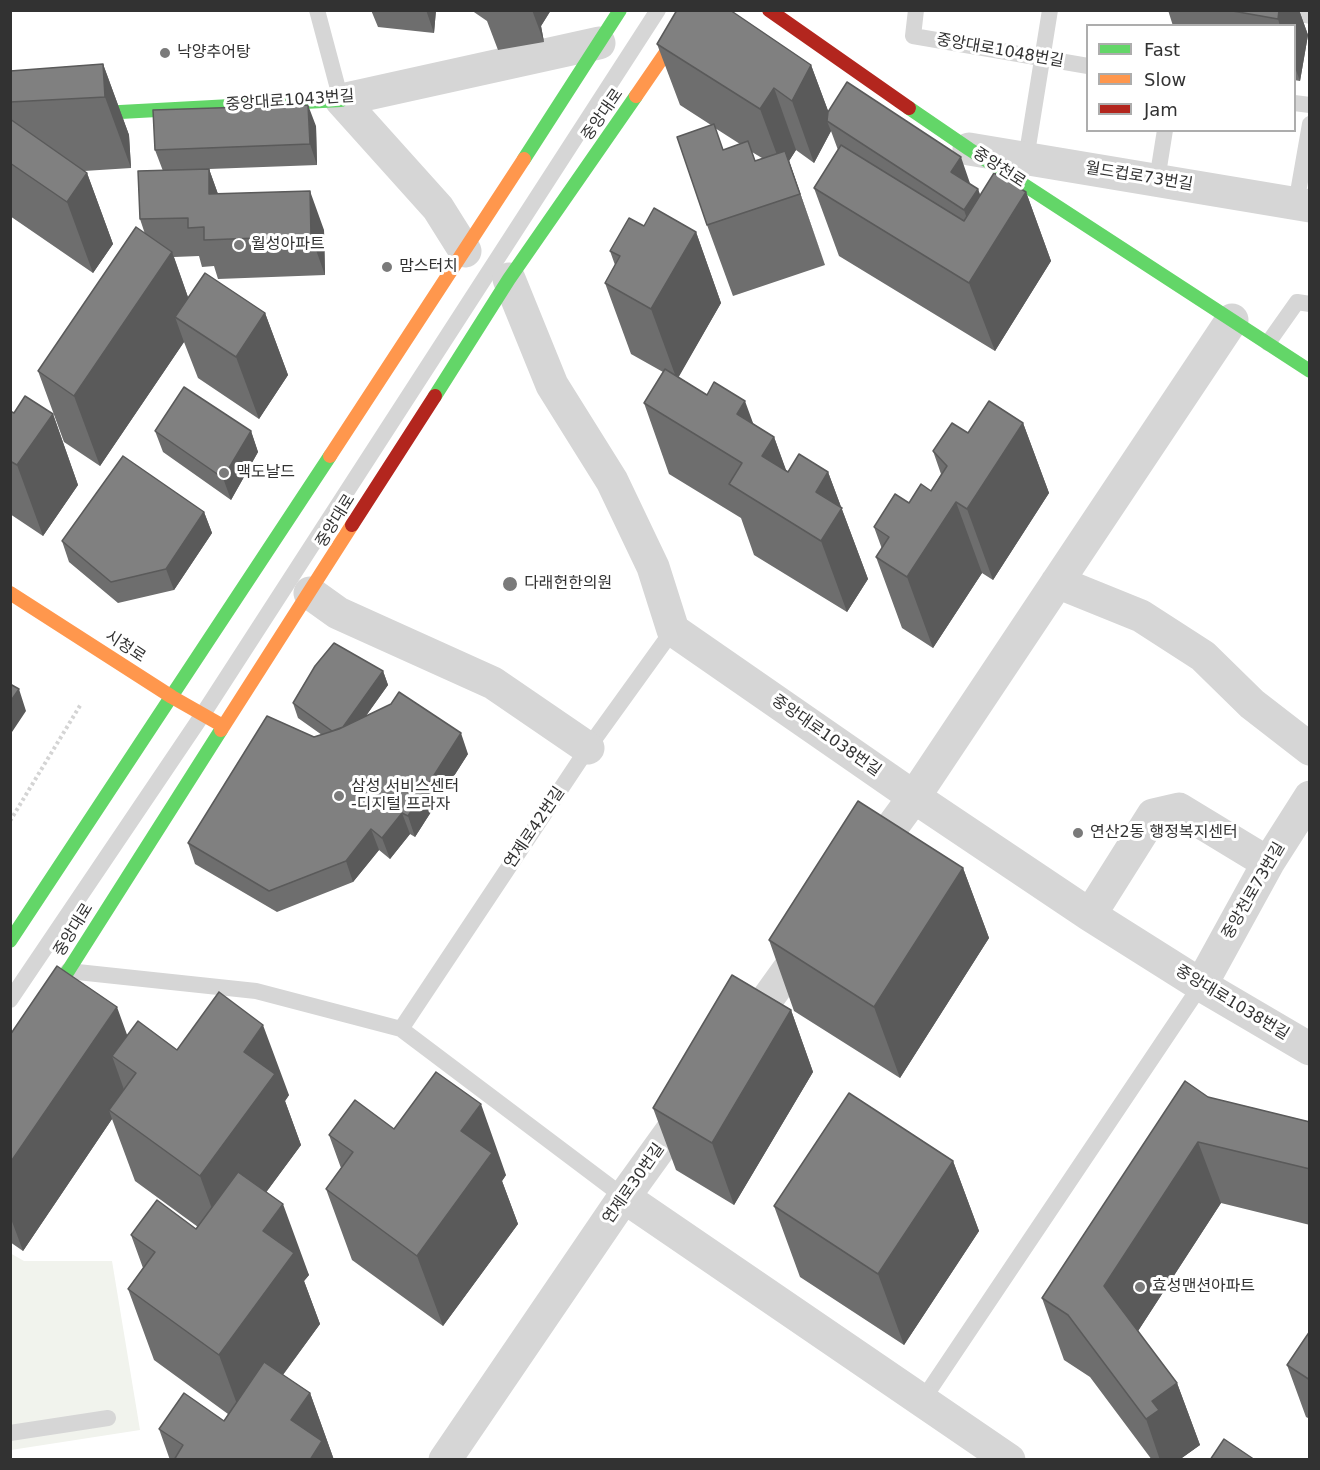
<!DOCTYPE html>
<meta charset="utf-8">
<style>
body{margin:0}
#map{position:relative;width:1320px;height:1470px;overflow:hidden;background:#fff;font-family:"DejaVu Sans",sans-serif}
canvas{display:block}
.frame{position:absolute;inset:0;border:12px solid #323232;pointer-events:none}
.legend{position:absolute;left:1086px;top:24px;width:210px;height:108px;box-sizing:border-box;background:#fff;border:2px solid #adadad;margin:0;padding:8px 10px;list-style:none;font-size:18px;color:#323232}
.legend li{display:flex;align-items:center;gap:12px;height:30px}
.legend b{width:30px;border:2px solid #adadad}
</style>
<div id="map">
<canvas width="1320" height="1470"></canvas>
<div class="frame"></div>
<ul class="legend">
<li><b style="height:8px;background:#63d668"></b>Fast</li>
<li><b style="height:8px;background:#ff974d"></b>Slow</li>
<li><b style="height:8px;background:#b3261e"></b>Jam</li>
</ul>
</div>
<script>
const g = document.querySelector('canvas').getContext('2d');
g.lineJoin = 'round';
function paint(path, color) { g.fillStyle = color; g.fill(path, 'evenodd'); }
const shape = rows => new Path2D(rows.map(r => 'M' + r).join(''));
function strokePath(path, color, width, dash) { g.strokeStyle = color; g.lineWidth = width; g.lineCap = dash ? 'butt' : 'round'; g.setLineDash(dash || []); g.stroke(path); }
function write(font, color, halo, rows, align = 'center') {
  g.font = font + ' "DejaVu Sans","Noto Sans KR",sans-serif'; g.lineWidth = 6; g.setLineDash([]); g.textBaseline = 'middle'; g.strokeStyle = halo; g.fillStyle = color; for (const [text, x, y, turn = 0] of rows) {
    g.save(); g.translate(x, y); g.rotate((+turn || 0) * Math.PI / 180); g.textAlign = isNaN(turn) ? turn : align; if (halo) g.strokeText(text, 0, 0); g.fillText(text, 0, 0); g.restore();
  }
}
paint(shape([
 [10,1253,24,1261,112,1261,140,1430,11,1450]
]), '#f1f3ed');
strokePath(shape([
 [10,821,81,704]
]), '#d4d4d4', 4, [3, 3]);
strokePath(shape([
 [317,10,341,100],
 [916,10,913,36,1088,66],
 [1278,10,1310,16],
 [1294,103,1310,105],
 [1026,159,1050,10],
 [1157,180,1165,130],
 [1296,204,1310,124],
 [1268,343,1297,302,1310,304],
 [68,971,256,991,401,1029,624,1197],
 [10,1000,203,714,658,10],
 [401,1029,588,748,673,630],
 [922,1401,1201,985],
 [10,1433,108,1418]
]), '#d6d6d6', 16);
strokePath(shape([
 [969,149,1310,206],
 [465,251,438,208,341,100,599,43],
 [509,279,552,385,612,481,653,567,673,630,914,797,1090,915,1201,985,1310,1049],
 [1057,582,1141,616,1203,656,1252,704,1310,749],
 [310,593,338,613,493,683,588,748],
 [868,860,914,797,1232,320],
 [1090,915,1153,815,1179,809,1268,863],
 [1201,985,1268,863,1310,797],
 [743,1033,809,941],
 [624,1197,1009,1460],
 [445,1460,624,1197,691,1104]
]), '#d6d6d6', 33);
strokePath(shape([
 [909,108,969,149,1310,371],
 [10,118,341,100],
 [524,159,620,10],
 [435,396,509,279,636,96],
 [10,941,330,456],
 [10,1054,68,971,221,730]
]), '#63d668', 14);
strokePath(shape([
 [636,96,695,10],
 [330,456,524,159],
 [10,593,172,697,223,726],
 [221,730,352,525]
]), '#ff974d', 14);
strokePath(shape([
 [769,10,909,108],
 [352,525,435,396]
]), '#b3261e', 14);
paint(shape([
 [371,10,436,10,434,33,378,27],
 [471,10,551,10,541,26,544,42,498,50,487,21],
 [1168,10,1299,10,1308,35,1300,81,1294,80,1294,26,1173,26],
 [657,44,811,65,828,111,971,185,978,189,980,195,1026,192,1051,261,995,351,839,256,814,188,838,150,831,131,814,163,796,150,789,161,825,265,733,296,707,225,711,125,680,105],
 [715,128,740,144,723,150],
 [752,152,762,158,755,161],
 [103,64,129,135,131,168,84,171,87,173,113,244,93,273,10,216,10,71],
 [316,126,317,165,209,169,218,194,324,230,325,275,218,279,214,266,202,267,199,256,174,257,188,297,265,313,288,375,259,419,198,378,184,342,100,466,64,442,38,371,145,234,140,219,163,171,155,150],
 [644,226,696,232,721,303,678,377,774,437,786,471,788,472,828,472,868,579,847,612,754,555,741,518,669,474,644,403,663,372,631,354,605,283,615,265,610,251],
 [10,411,14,413,53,414,78,485,43,536,10,514],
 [1023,423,1049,493,993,580,982,573,933,648,902,628,876,557,882,549,874,527,909,503,931,491,941,474,933,451,968,433],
 [155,431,251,431,258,452,231,500,163,452],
 [204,512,212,533,174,590,118,603,69,562,62,541],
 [383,671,388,685,366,716,468,754,415,837,410,834,390,859,379,850,353,882,277,912,195,864,188,843,314,737,322,735,298,718,293,703],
 [963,868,989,938,900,1078,794,1011,769,940],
 [791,1010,813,1072,734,1205,676,1170,653,1108],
 [10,1035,127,1035,177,1050,289,1095,285,1101,301,1145,266,1192,309,1275,304,1281,320,1324,283,1375,310,1393,334,1460,170,1460,159,1429,224,1421,228,1414,154,1360,128,1289,143,1268,131,1235,196,1229,198,1227,135,1181,112,1119,23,1251,10,1242],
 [1208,1097,1310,1122,1310,1225,1221,1203,1138,1331,1177,1383,1200,1445,1179,1460,1152,1460,1090,1377,1064,1360,1042,1298],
 [394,1129,506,1175,502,1181,518,1224,443,1326,352,1260,326,1189,341,1168,329,1135],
 [953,1161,979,1231,904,1345,800,1277,774,1206],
 [1310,1331,1310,1419,1306,1417,1287,1365]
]), '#6e6e6e');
paint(shape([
 [426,10,436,10,434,33],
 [532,10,551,10,541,26,544,42],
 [1279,10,1299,10,1308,35,1300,81,1294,65,1294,26,1280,26,1278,19],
 [103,64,129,135,131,168,105,97],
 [811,65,833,124,827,121,831,131,814,163,792,101],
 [774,88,796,150,789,161,825,265,800,194,783,171,760,109],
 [308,105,316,126,317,165,310,144],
 [961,157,974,195,978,189,996,239,1026,192,1051,261,995,351,969,283,982,262,964,210,951,172],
 [209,169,223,208,209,194],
 [87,173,113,244,93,273,67,202],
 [310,191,324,230,325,275,311,236],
 [696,232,721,303,677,380,651,309],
 [172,252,197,323,175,317,184,342,100,466,74,396],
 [265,313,288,375,259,419,236,357],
 [745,401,764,453,774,437,800,508,763,485,737,414],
 [53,414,78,485,43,536,17,465],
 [1023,423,1049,493,993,580,967,509],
 [251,431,258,452,231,500,223,478],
 [828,472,868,579,847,612,821,541,816,492],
 [956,502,982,573,933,648,907,577],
 [204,512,212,533,174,590,166,569],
 [383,671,388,685,342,749,337,734],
 [19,689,26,711,10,735,10,702],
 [461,733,468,754,415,837,408,816],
 [402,813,410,834,390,859,382,838],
 [371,829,379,850,353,882,346,861],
 [963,868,989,938,900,1078,874,1007],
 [117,1007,142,1076,136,1073,112,1056,127,1098,109,1110,112,1119,23,1251,10,1216,10,1163],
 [791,1010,813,1072,734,1205,712,1143],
 [263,1025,289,1095,285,1101,301,1145,226,1247,200,1176,244,1052],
 [481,1104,506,1175,502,1181,518,1224,443,1326,417,1256,461,1131],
 [1198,1142,1221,1203,1127,1348,1104,1286],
 [953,1161,979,1231,904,1345,878,1274],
 [283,1204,309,1275,304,1281,320,1324,245,1426,219,1355,263,1231],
 [1177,1383,1200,1445,1179,1460,1160,1460,1146,1419,1152,1401],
 [310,1393,334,1460,305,1460,291,1420]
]), '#5a5a5a');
const building = shape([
 [677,10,730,10,811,65,792,101,774,88,760,109,657,44,677,10],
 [1227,10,1279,10,1278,19,1227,10],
 [103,64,105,97,10,102,10,71,103,64],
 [847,82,961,157,951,172,978,189,964,210,827,121,828,112,847,82],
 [308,105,310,144,155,150,153,110,308,105],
 [10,119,87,173,67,202,10,163,10,119],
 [714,124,723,150,748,141,755,161,785,151,800,194,707,225,677,137,714,124],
 [841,145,964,221,994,173,1026,192,969,283,814,188,841,145],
 [209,169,209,194,310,191,311,236,204,240,204,227,188,228,188,218,140,219,138,171,209,169],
 [654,208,696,232,651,309,605,283,620,256,610,251,629,218,644,226,654,208],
 [136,227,172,252,74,396,38,371,136,227],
 [205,273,265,313,236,357,175,317,205,273],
 [665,369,707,395,714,382,745,401,737,414,774,437,762,456,788,472,799,454,828,472,816,492,842,508,821,541,729,484,742,463,644,403,665,369],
 [184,387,251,431,223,478,155,431,184,387],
 [25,396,53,414,17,465,10,461,10,411,14,413,25,396],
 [989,401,1023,423,967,509,956,502,907,577,876,557,889,537,874,527,895,494,909,503,921,484,931,491,947,466,933,451,952,423,968,433,989,401],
 [123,456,204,512,166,569,111,582,62,541,123,456],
 [334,643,383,671,343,727,332,731,293,703,315,666,334,643],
 [10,684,19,689,10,702,10,684],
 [399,692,461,733,408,816,402,813,382,838,371,829,346,861,269,891,188,843,267,716,314,737,339,729,391,704,399,692],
 [858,801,963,868,874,1007,769,940,858,801],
 [57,966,117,1007,10,1163,10,1035,57,966],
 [732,975,791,1010,712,1143,653,1108,732,975],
 [219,992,263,1025,244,1052,275,1074,200,1176,109,1110,136,1073,112,1056,138,1021,177,1050,219,992],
 [436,1072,481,1104,461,1131,492,1153,417,1256,326,1189,353,1152,329,1135,355,1100,394,1129,436,1072],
 [1185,1081,1208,1097,1310,1122,1310,1169,1198,1142,1104,1286,1177,1383,1152,1401,1159,1410,1146,1419,1068,1315,1042,1298,1185,1081],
 [849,1093,953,1161,878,1274,774,1206,849,1093],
 [238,1172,283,1204,263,1231,294,1253,219,1355,128,1289,155,1252,131,1235,157,1200,196,1229,238,1172],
 [1310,1331,1310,1380,1287,1365,1310,1331],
 [264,1362,310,1393,291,1420,322,1441,310,1460,174,1460,183,1445,159,1429,184,1393,224,1421,264,1362],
 [1224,1439,1255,1460,1210,1460,1224,1439]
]);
paint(building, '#808080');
strokePath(building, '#5a5a5a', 1.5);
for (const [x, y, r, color] of [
 [165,53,6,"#7a7a7a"],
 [239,245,6,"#7a7a7a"],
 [387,267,6,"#7a7a7a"],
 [224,473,6,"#7a7a7a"],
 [510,584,8,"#7a7a7a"],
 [339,796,6,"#7a7a7a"],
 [1078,833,6,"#7a7a7a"],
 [1140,1287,6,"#7a7a7a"]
]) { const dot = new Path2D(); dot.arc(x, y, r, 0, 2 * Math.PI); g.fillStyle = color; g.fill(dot); strokePath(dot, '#fff', 2); }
write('16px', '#323232', '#fff', [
 ["중앙대로1048번길",1000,51,10],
 ["중앙대로1043번길",290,101,-4],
 ["중앙대로",603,115,-55],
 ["중앙천로",999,168,33],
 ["월드컵로73번길",1139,177,9],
 ["중앙대로",336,521,-58],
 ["시청로",125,647,33],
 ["중앙대로1038번길",826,736,35],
 ["연제로42번길",535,828,-56],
 ["중앙천로73번길",1254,891,-60],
 ["중앙대로",74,930,-58],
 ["중앙대로1038번길",1232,1003,31],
 ["연제로30번길",634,1184,-55]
]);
write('16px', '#323232', '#fff', [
 ["낙양추어탕",177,53],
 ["월성아파트",251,245],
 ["맘스터치",399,267],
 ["맥도날드",236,473],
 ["다래헌한의원",524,584],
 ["삼성 서비스센터",351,787],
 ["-디지털 프라자",351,805],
 ["연산2동 행정복지센터",1090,833],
 ["효성맨션아파트",1152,1287]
], 'left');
</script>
